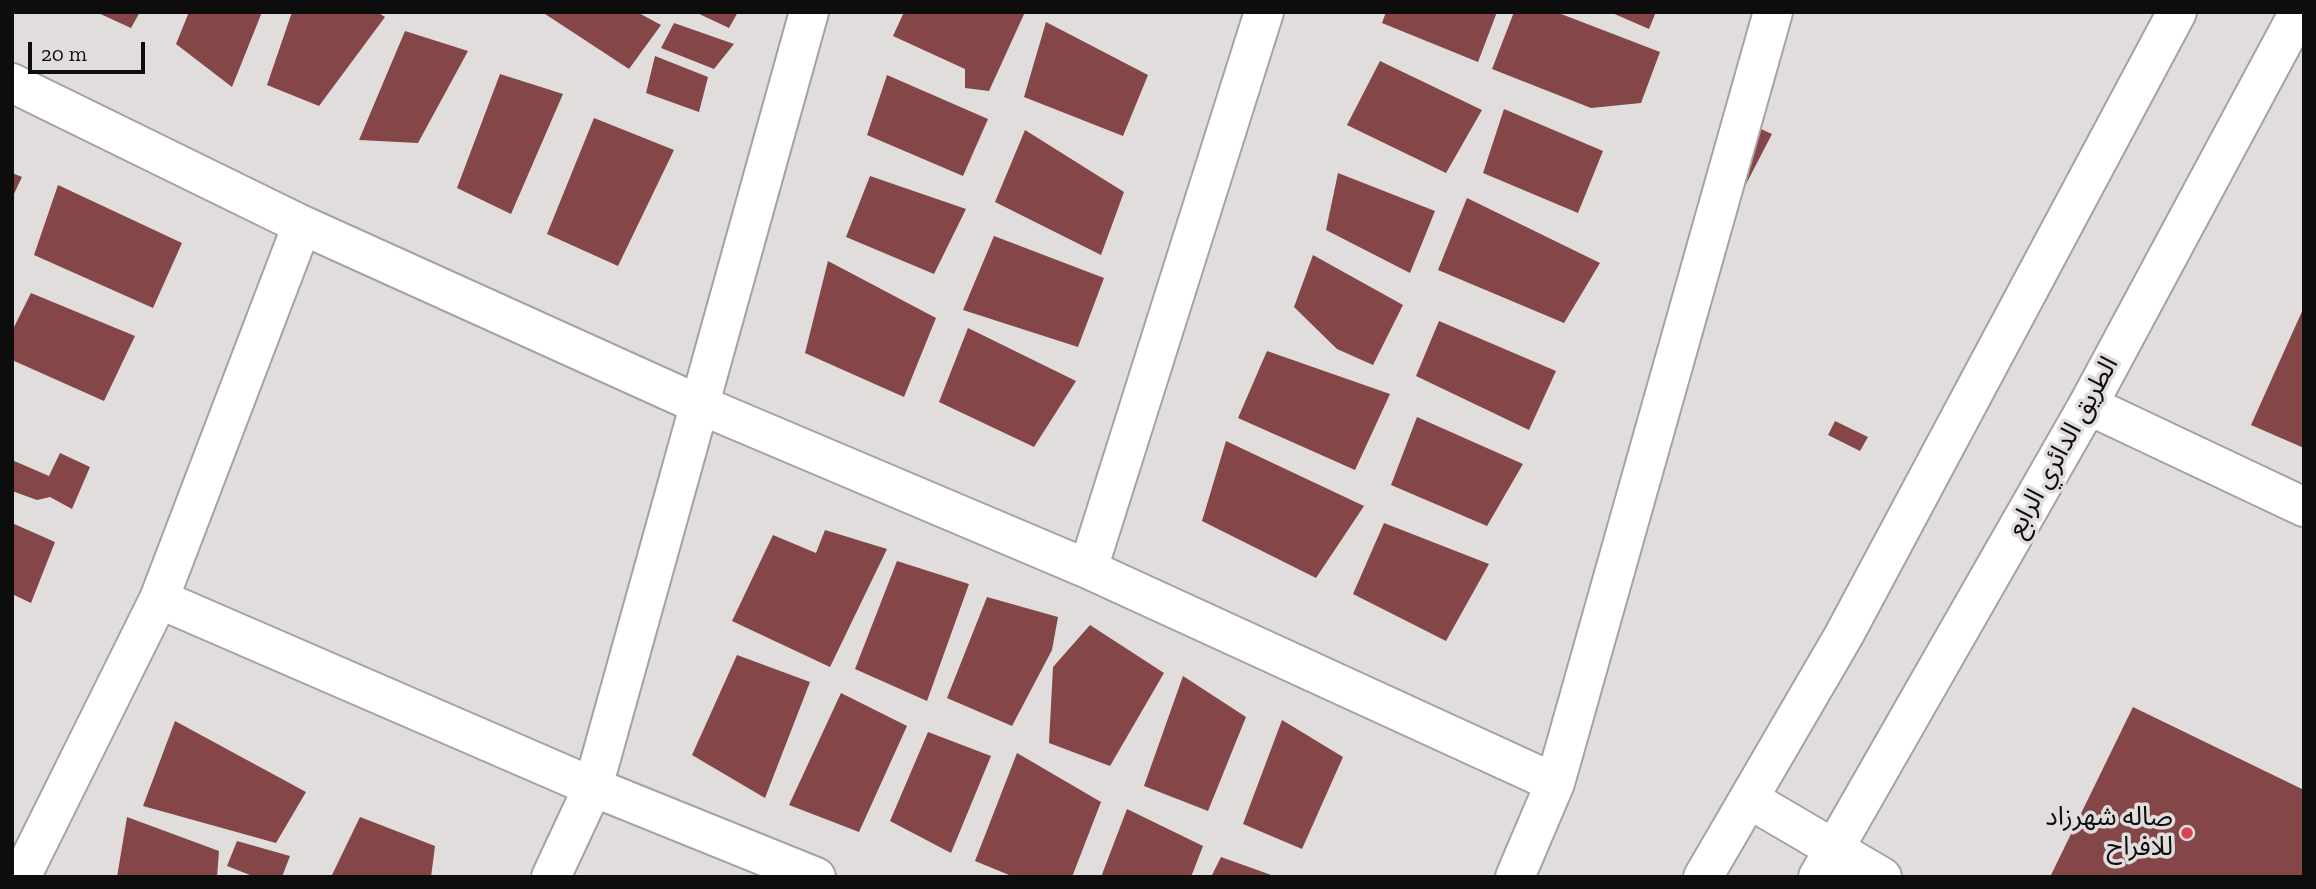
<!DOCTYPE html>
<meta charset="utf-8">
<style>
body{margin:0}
#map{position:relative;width:2316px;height:889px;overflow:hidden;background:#e1dddd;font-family:"Zilla Slab",serif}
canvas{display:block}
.frame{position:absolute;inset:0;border:14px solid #0e0d0d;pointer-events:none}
.scale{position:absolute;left:28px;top:42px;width:117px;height:32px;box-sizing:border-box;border:4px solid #0e0d0d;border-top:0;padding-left:9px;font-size:21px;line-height:24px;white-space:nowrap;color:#0e0d0d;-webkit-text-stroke:5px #e1dddd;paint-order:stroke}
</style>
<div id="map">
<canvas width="2316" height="889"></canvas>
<div class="frame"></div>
<div class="scale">20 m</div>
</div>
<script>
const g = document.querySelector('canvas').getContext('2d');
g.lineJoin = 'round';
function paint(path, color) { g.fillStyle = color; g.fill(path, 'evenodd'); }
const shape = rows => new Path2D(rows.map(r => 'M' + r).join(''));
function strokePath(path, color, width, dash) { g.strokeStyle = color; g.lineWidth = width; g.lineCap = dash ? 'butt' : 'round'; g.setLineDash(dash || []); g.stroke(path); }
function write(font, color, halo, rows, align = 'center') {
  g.font = font + ' "Zilla Slab","Noto Sans Arabic",serif'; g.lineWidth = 7; g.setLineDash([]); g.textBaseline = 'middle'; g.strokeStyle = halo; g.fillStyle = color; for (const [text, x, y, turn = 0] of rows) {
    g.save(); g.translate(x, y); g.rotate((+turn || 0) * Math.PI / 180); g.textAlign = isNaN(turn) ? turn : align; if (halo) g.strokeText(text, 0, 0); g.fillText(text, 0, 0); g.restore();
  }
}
paint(shape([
 [96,12,140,12,131,28],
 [189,12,262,12,232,87,176,44],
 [292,12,377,12,385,17,319,106,267,85],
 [542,12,637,12,661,25,629,69],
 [695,12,738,12,729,28],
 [904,12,1025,12,989,91,965,88,965,69,893,36],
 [1386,12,1497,12,1478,62,1382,23],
 [1514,12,1556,12,1660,52,1641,103,1591,108,1492,69],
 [1610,12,1656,12,1649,29],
 [1046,22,1148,75,1123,136,1024,97],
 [674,23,734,44,714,69,661,48],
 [405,31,468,51,418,143,359,140],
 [655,56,708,77,699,112,646,93],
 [1380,61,1482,110,1446,173,1347,125],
 [500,74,563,94,511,214,457,188],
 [887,75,988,119,963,176,867,135],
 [1504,109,1603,151,1578,213,1483,173],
 [594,118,674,150,618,266,547,234],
 [1761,129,1772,134,1744,188,1733,183],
 [1025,130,1124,192,1101,255,995,202],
 [12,173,22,177,12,198],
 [1338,173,1435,211,1410,273,1326,230],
 [870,176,966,209,934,274,846,237],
 [58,185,182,243,153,308,34,255],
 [1467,198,1600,263,1564,323,1438,270],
 [994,236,1104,278,1078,347,963,310],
 [1313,255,1403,305,1373,365,1337,349,1294,307],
 [828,261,936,318,904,397,805,353],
 [31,293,135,336,104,401,12,360,12,331],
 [2304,307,2304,448,2251,425],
 [1439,321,1556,371,1529,430,1416,376],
 [968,328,1076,381,1034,447,939,402],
 [1267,351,1390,394,1355,470,1238,418],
 [1417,417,1523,464,1487,526,1391,485],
 [1835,421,1868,437,1860,451,1828,435],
 [1226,441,1364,506,1316,578,1202,521],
 [60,453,90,467,72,509,50,497,37,500,12,491,12,460,49,476],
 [12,523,55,542,31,603,12,594],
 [1384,523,1489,564,1446,641,1353,594],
 [825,530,887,549,830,667,732,621,773,535,816,553],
 [897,561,969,584,927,701,855,669],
 [987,597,1058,617,1052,650,1012,726,947,698],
 [1090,625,1164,673,1110,766,1049,743,1053,667],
 [737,655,810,682,765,798,692,755],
 [1183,676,1246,717,1208,811,1144,786],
 [841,693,907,726,859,832,789,805],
 [2133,707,2304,790,2304,877,2050,877],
 [1282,720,1343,757,1302,849,1243,824],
 [175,721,306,792,276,843,143,806],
 [928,732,991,756,951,853,890,821],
 [1017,753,1101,802,1072,877,1014,877,975,861],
 [1127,809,1203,846,1191,877,1101,877],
 [127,817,219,851,217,877,117,877],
 [360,817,435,846,431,877,331,877],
 [237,841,290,856,282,877,255,877,227,866],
 [1221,857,1274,876,1274,877,1211,877]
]), '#844646');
const minor = shape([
 [12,83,302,225,698,404,1088,569,1555,783],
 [2088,405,2304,507],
 [1088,569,1264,12],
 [159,599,593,787,816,877],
 [1749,799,1882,877],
 [21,877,159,599,302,225],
 [551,877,593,787,809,12],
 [1515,877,1555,783,1773,12]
]);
const major = shape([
 [1703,877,1844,635,2177,12],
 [1818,877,2088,405,2299,12]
]);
strokePath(minor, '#a6a2a2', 42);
strokePath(major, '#a6a2a2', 42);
strokePath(minor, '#fff', 38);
strokePath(major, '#fff', 38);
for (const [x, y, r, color] of [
 [2187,833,7,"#d5444f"]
]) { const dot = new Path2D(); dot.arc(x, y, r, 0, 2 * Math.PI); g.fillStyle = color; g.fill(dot); strokePath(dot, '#e1dddd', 2.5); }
write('26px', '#0e0d0d', '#e1dddd', [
 ["الطريق الدائري الرابع",2063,447,-61]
]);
write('26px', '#0e0d0d', '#e1dddd', [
 ["صاله شهرزاد",2173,818],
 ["للافراح",2173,848]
], 'right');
</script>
